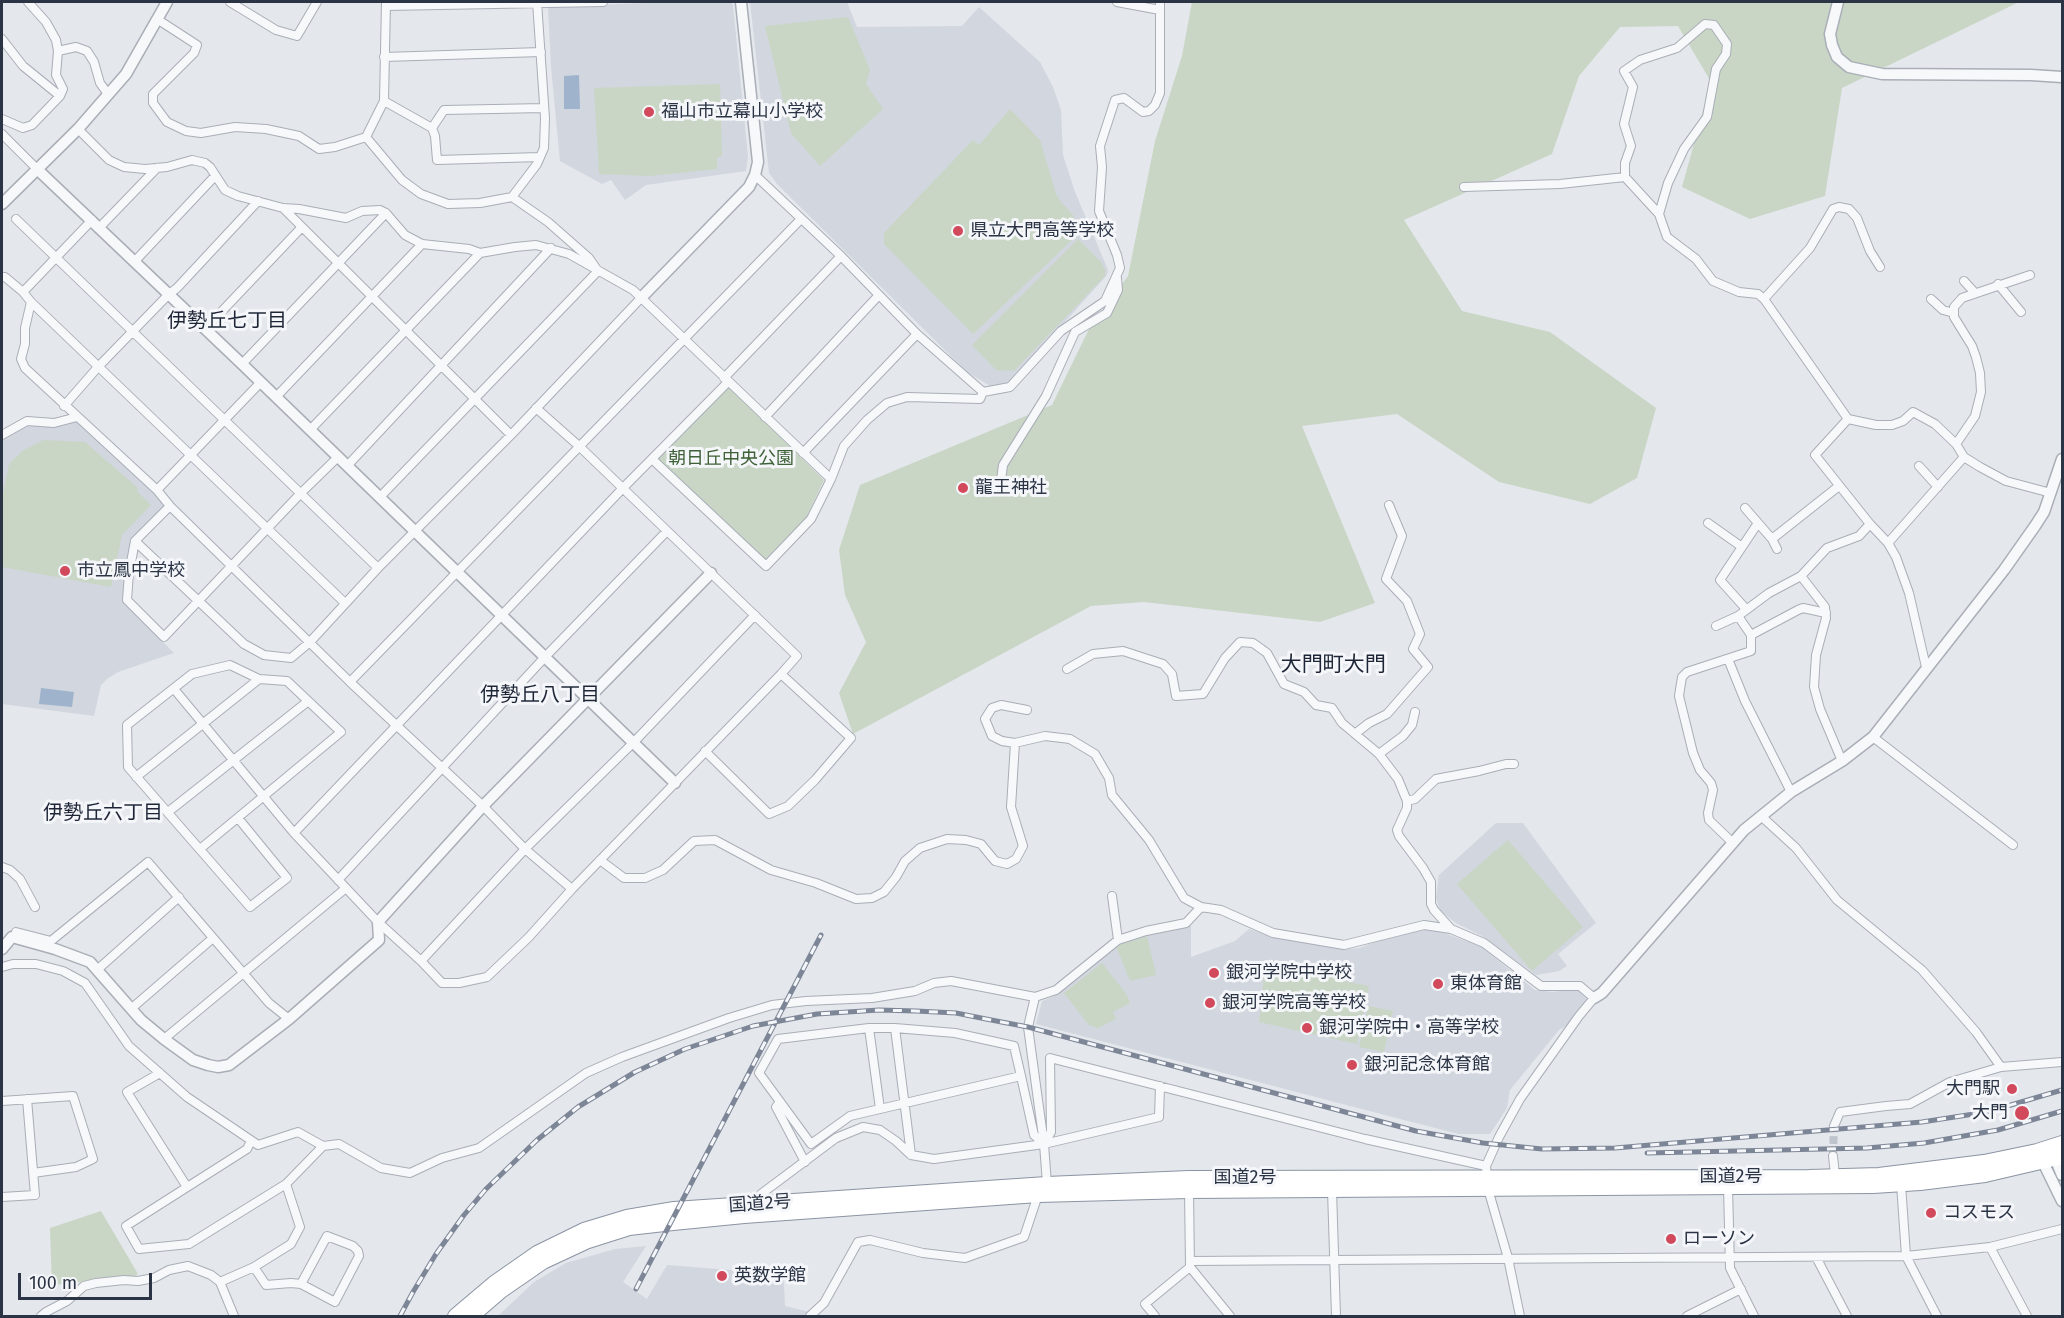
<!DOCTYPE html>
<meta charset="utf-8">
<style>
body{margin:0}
#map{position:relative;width:2064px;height:1318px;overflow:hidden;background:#e4e7ec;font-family:"Fira Sans",sans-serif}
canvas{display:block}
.frame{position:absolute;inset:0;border:3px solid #2b3445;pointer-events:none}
.scale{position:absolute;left:18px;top:1273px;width:134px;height:27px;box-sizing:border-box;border:3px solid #2b3445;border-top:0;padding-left:8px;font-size:18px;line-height:21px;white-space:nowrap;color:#2b3445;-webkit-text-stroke:4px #f4f6f9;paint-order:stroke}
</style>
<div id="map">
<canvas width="2064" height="1318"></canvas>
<div class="frame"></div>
<div class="scale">100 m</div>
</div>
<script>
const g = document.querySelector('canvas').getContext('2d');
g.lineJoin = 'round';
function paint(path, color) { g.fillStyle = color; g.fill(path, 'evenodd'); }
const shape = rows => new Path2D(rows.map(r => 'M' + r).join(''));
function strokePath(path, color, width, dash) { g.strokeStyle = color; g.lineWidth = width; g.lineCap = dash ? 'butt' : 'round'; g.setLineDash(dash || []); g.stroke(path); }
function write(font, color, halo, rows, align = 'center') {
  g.font = font + ' "Fira Sans","Noto Sans JP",sans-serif'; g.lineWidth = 6; g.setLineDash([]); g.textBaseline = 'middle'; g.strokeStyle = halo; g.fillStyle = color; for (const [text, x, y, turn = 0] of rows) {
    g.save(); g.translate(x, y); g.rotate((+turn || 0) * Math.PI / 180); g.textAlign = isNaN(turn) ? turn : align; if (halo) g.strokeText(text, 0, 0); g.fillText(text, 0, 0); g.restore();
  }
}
paint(shape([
 [672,2,731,2,733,5,748,157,746,171,646,185,625,200,611,180,602,184,560,161,551,67,548,7],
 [750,2,847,2,857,27,962,26,979,7,1040,62,1053,87,1061,110,1063,155,1075,192,1108,270,1107,275,1010,383,1001,386,990,386,967,372,777,184,769,173],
 [77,421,158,497,163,505,164,509,132,540,124,602,174,653,118,672,107,679,101,685,94,716,2,704,2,437,13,429,29,425],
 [1496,823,1523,823,1596,923,1558,954,1567,966,1559,971,1536,975,1482,936,1456,923,1440,911,1436,898,1439,875],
 [1191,925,1191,957,1235,941,1249,929,1280,939,1350,949,1360,948,1399,932,1425,930,1444,933,1480,946,1535,990,1553,992,1573,989,1578,990,1587,999,1568,1025,1559,1030,1510,1090,1507,1108,1490,1134,1459,1134,1400,1119,1036,1024,1042,1001,1050,998,1065,989,1115,944,1147,933],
 [646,1246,623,1282,647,1299,667,1265,744,1271,783,1266,785,1306,810,1312,806,1316,498,1316,534,1282,566,1263,615,1249]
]), '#d2d6de');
paint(shape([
 [1192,2,2019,2,1842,88,1825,196,1750,219,1682,187,1711,82,1678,26,1620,27,1579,76,1552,154,1404,220,1462,311,1550,332,1656,408,1637,478,1590,504,1499,482,1397,414,1302,426,1375,603,1320,622,1144,602,1091,606,853,734,839,693,866,642,845,595,839,550,860,485,1052,405,1089,329,1128,276,1155,141,1182,56],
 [848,17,870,70,866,84,883,109,820,166,791,133,765,26],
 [720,84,722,156,717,158,717,169,650,176,599,174,594,88],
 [1010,109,1040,140,1056,194,1061,202,1073,215,1077,232,1070,242,973,334,884,244,884,233,973,140,979,145],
 [1078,239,1101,262,1105,270,1105,276,1014,371,996,370,972,345],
 [729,387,824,480,806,518,765,560,658,459],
 [43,440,85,442,138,488,137,491,151,505,122,535,111,587,2,567,2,498,9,464,24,450],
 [1508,840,1583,927,1532,971,1457,884],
 [1147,936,1156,975,1130,981,1116,946],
 [1102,963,1127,995,1130,1003,1113,1012,1116,1019,1098,1028,1089,1025,1064,993],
 [1265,965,1277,965,1339,976,1338,980,1369,986,1357,1044,1259,1022],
 [1368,1006,1393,1011,1384,1052,1359,1047],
 [101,1211,138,1274,133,1277,52,1285,50,1228]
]), '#c9d6c5');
paint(shape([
 [579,75,580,109,564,109,564,76],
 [41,688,74,692,72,707,39,704]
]), '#9fb4cc');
strokePath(shape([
 [1833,1156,1834,1126]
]), '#bfc3cb', 8, [8, 4]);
const minor = shape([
 [230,2,276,30,297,36,317,2],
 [386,2,384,101,366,137,402,180,421,194,448,204,480,203,512,197],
 [1117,2,1160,10],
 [386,6,603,2],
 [157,19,197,45,194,53,153,94,153,103,167,122,186,131,201,133,235,127,266,129,299,136,319,149,335,147,366,137],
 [2,39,23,66,60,96],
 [58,51,76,47,87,51,94,62,100,83,108,94],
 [384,57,541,52],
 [384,101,432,128,435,136,437,160,540,157],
 [2,119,23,128,32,125,60,96,63,89,56,75,58,51,56,40,46,22,28,2],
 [432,128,444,110,544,108],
 [78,129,109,160,124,167,145,169,167,167,192,160,205,163,210,167,225,190,238,196,283,208,511,435],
 [2,134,37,169],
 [755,175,841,256,917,334,983,392,980,399,907,397,887,403,867,420,844,446,831,479],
 [1625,177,1625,163,1631,146,1624,124,1633,87,1624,71,1640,60,1677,48,1705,24,1714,25,1727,44,1726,54,1716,69,1707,117,1684,149,1668,183,1659,214],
 [1464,187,1560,184,1625,177,1659,214,1667,237,1696,259,1713,281,1739,292,1758,294,1764,299,1848,419,1876,425,1892,425,1903,421,1913,412,1935,424,1956,444,1964,457,1980,467,2006,481,2051,493],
 [283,208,299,209,346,218,362,211,380,210,386,213,405,235,422,244,469,249,480,253,515,247,536,245,569,254,633,290,831,479,811,519,766,566,652,459],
 [16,219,378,568],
 [100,227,157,168],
 [135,261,215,176],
 [2,277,5,277,23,292,31,302,345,603],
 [1964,281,1975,293],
 [1998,284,2021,312],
 [23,292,92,220],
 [1764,299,1810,248,1833,209,1839,207,1849,209,1857,218,1870,251,1880,267],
 [1931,299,1943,310,1954,313],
 [31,302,25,328,25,344,21,359,25,368,157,490,170,506,350,682,483,806,525,849,572,889],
 [205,329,301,228],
 [242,364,386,213],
 [724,378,841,256],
 [983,392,1010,387,1061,331,1105,301,1120,268,1117,255,1099,211,1102,167,1100,146,1115,100,1124,98,1143,112,1149,111,1155,105,1160,93,1160,2],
 [276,397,422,244],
 [64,406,98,367,169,294,177,288,258,201],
 [765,417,879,295],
 [1848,419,1815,455,1870,524,1888,543,1896,557,1909,593,1926,667],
 [310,430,480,253],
 [2,435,27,421,54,423,77,417],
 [1956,444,1975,416,1981,392,1980,373,1976,357,1972,346,1954,317,1954,307,1962,298,2030,275],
 [803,453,917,334],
 [348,465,551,248],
 [1919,466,1938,487],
 [1000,488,1003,465,1046,396,1075,332,1107,313,1118,290,1117,278],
 [157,490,261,382],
 [380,497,598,271,589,258,548,222,512,197,537,164,544,148,545,118,537,2],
 [170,506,135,541,129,573,127,600,164,637,301,493,338,457],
 [1745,508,1772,539,1777,549],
 [1708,523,1742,547],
 [1772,539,1839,486],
 [135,541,244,644,264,655,291,658,310,642,378,568,511,435,641,298],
 [1888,543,1964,457],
 [1746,609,1720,580,1758,523],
 [1738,616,1751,635],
 [1716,626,1738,616,1769,593,1801,576],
 [1728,659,1745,701,1791,792],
 [1067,669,1093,654,1123,651,1163,664,1172,674,1176,696,1203,694,1225,658,1240,642,1253,643,1267,653,1284,684,1304,692,1316,705,1332,708,1342,723,1379,754,1398,779,1407,801,1407,808,1397,830,1399,836,1423,868,1431,882,1431,904,1434,910,1451,929],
 [350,682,801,219],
 [174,689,294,833,378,922,421,961,442,983,459,983,487,977,529,937,572,889,781,674,797,656,580,447,536,408],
 [1027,710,1001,705,992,708,985,719,992,736,1002,741,1015,743,1045,736,1070,739,1095,754,1109,778,1112,795,1149,840,1184,898,1201,907],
 [1356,733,1369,723,1387,714,1428,667,1413,649,1420,634,1407,601,1386,579,1402,536,1389,505],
 [1873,737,2013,845],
 [705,751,769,814,788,806,815,780,851,738,781,674],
 [1379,754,1403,736,1412,725,1415,712],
 [1842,761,1820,709,1814,687,1816,655,1826,618,1825,607,1801,576,1827,548,1859,536,1870,524],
 [136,777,259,679],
 [1407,801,1415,799,1436,779,1479,771,1506,764,1514,764],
 [168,812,307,702],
 [1761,816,1796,848,1837,900,1922,970,1976,1032,2001,1067,2062,1062],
 [294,833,623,488,728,382],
 [1733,843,1709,820,1708,813,1713,790,1711,783,1700,770,1693,753,1679,696,1682,677,1687,672,1751,651,1751,635,1798,610,1803,608,1826,613],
 [200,849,341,732,287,681,259,679,230,665,192,674,127,725,128,767,250,907,287,878,238,818],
 [600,860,624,878,645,878,663,870,694,841,715,840,771,870,816,883,856,899,872,898,884,892,896,877,905,861,920,848,947,839,966,840,981,844,995,861,1007,864,1016,859,1023,846,1011,807,1015,743],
 [2,867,10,870,20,879,35,907],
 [338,880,545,657,667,531],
 [1112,896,1118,940],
 [16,932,51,941,148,862,269,1003,289,1019],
 [421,961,525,849,634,742,755,615],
 [2,967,13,964,36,964,63,971,85,983,129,1046,187,1097,258,1145,298,1132,323,1146,286,1184,300,1227,291,1244,254,1267,220,1282],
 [97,970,179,897],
 [1035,997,1028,1027,1044,1144,1047,1184],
 [132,1008,213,938],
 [869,1028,880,1109],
 [895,1028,911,1155],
 [164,1039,346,888],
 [160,1073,127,1092,187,1187],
 [1021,1076,850,1116,811,1144,759,1073,778,1039,869,1028,895,1028,955,1033,1014,1046,1021,1076,1034,1135,1044,1144,1051,1132,1050,1058,1365,1139,1486,1166],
 [2,1101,73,1096,93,1159,76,1167,33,1173],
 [780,1102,776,1107,805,1162],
 [1834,1126,1840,1112,1886,1106,1910,1104,1950,1082,2001,1067],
 [251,1141,247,1149,126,1226,139,1249,189,1244,286,1184],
 [323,1146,339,1144,381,1168,410,1173,442,1158,479,1148,586,1073,622,1057,729,1018,772,1005,806,1001,872,998,915,991,934,983,951,981,1035,997,1056,990,1118,940,1146,931,1186,923,1201,907,1221,910,1273,933,1344,945,1424,925,1451,929,1484,943,1541,986,1580,986,1594,998,1579,1016,1520,1099,1499,1137,1486,1166,1488,1189,1508,1258,1520,1316],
 [1833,1156,1835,1175],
 [1901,1184,1906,1256,1937,1316],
 [1728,1187,1730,1268,1754,1316],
 [1332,1190,1336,1316],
 [2,1197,35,1195,27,1099],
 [758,1204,761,1194,836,1138,863,1127,880,1130,896,1141,911,1155,934,1159,1044,1144,1159,1117,1160,1086],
 [1990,1247,2027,1316],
 [1816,1257,1847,1316],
 [1191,1261,1906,1256,1990,1247,2062,1229],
 [254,1267,266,1285,291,1283,301,1284,335,1302,359,1256,358,1251,353,1246,327,1236,301,1284],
 [1190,1267,1230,1316],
 [41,1316,46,1312,67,1301,84,1286,96,1283,124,1280,138,1281,154,1278,169,1270,188,1266,211,1275,220,1282,234,1316],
 [810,1316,824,1303,858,1242,870,1240,923,1253,965,1258,1024,1237,1038,1195],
 [1155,1316,1145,1304,1190,1267,1189,1191],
 [1687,1316,1741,1289]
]);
const tertiary = shape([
 [1838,2,1830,34,1832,45,1837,57,1849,67,1882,74,2031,75,2062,77],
 [37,169,242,364,675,783],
 [2,204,78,129,126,74,167,2],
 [641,298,749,187,755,175,758,162,741,2],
 [2,949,12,937,55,949,90,962,141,1020,164,1039,193,1060,208,1065,218,1067,229,1065,289,1019,379,940,378,922,483,806,711,573],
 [1594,998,1602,993,1744,830,1791,792,1842,761,1873,737,2004,570,2035,526,2044,512,2062,459],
 [2053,1153,2062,1175],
 [2040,1156,2062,1201]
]);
const trunk = shape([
 [455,1316,494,1283,537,1253,584,1230,627,1217,674,1209,1047,1184,1189,1178,1809,1177,1879,1175,1984,1162,2037,1151,2062,1143],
 [472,1316,501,1291,543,1262,588,1241,629,1228,673,1223,744,1216,1038,1195,1189,1191,1873,1186,1920,1183,1985,1175,2062,1157]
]);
strokePath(minor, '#a9aeb7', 10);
strokePath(tertiary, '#a9aeb7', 13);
strokePath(trunk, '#8b94a3', 16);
strokePath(minor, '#f7f8fa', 8);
strokePath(tertiary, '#f7f8fa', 10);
strokePath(trunk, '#fff', 14);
const rail = shape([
 [1647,1153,1867,1148,1924,1143,1998,1130,2062,1111],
 [636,1289,821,935],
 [400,1316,413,1292,436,1254,464,1215,486,1189,537,1140,578,1107,635,1072,685,1049,753,1026,817,1014,879,1010,916,1011,956,1013,986,1019,1028,1027,1416,1131,1483,1143,1542,1149,1615,1148,1922,1122,1987,1112,2062,1090]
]);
strokePath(rail, '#7d8696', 5);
strokePath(rail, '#f4f6f9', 3, [9]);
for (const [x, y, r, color] of [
 [649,112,6,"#d1495b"],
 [958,231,6,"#d1495b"],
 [963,488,6,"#d1495b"],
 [65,571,6,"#d1495b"],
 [1214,973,6,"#d1495b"],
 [1438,984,6,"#d1495b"],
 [1210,1003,6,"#d1495b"],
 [1307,1028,6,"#d1495b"],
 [1352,1065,6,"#d1495b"],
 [2012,1089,6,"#d1495b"],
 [2022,1113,8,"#d1495b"],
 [1931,1213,6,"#d1495b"],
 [1671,1239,6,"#d1495b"],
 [722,1276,6,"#d1495b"]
]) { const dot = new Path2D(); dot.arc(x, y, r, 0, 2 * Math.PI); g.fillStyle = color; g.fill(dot); strokePath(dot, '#f4f6f9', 2); }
write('18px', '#2b3445', '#f4f6f9', [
 ["福山市立幕山小学校",661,112],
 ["県立大門高等学校",970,231],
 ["龍王神社",975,488],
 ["市立鳳中学校",77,571],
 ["銀河学院中学校",1226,973],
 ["東体育館",1450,984],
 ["銀河学院高等学校",1222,1003],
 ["銀河学院中・高等学校",1319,1028],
 ["銀河記念体育館",1364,1065],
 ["大門駅",2000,1089,"right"],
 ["大門",2008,1113,"right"],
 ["コスモス",1943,1213],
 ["ローソン",1683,1239],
 ["英数学館",734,1276]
], 'left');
write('18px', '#3f6138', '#f4f6f9', [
 ["朝日丘中央公園",731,459]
]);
write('18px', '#2b3445', '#f4f6f9', [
 ["国道2号",1731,1177],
 ["国道2号",1245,1178],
 ["国道2号",760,1204,-4]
]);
write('20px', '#1d2536', '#f4f6f9', [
 ["伊勢丘七丁目",227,321],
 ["伊勢丘八丁目",540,695],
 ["伊勢丘六丁目",103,813]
]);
write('21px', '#1d2536', '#f4f6f9', [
 ["大門町大門",1333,665]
]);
</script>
